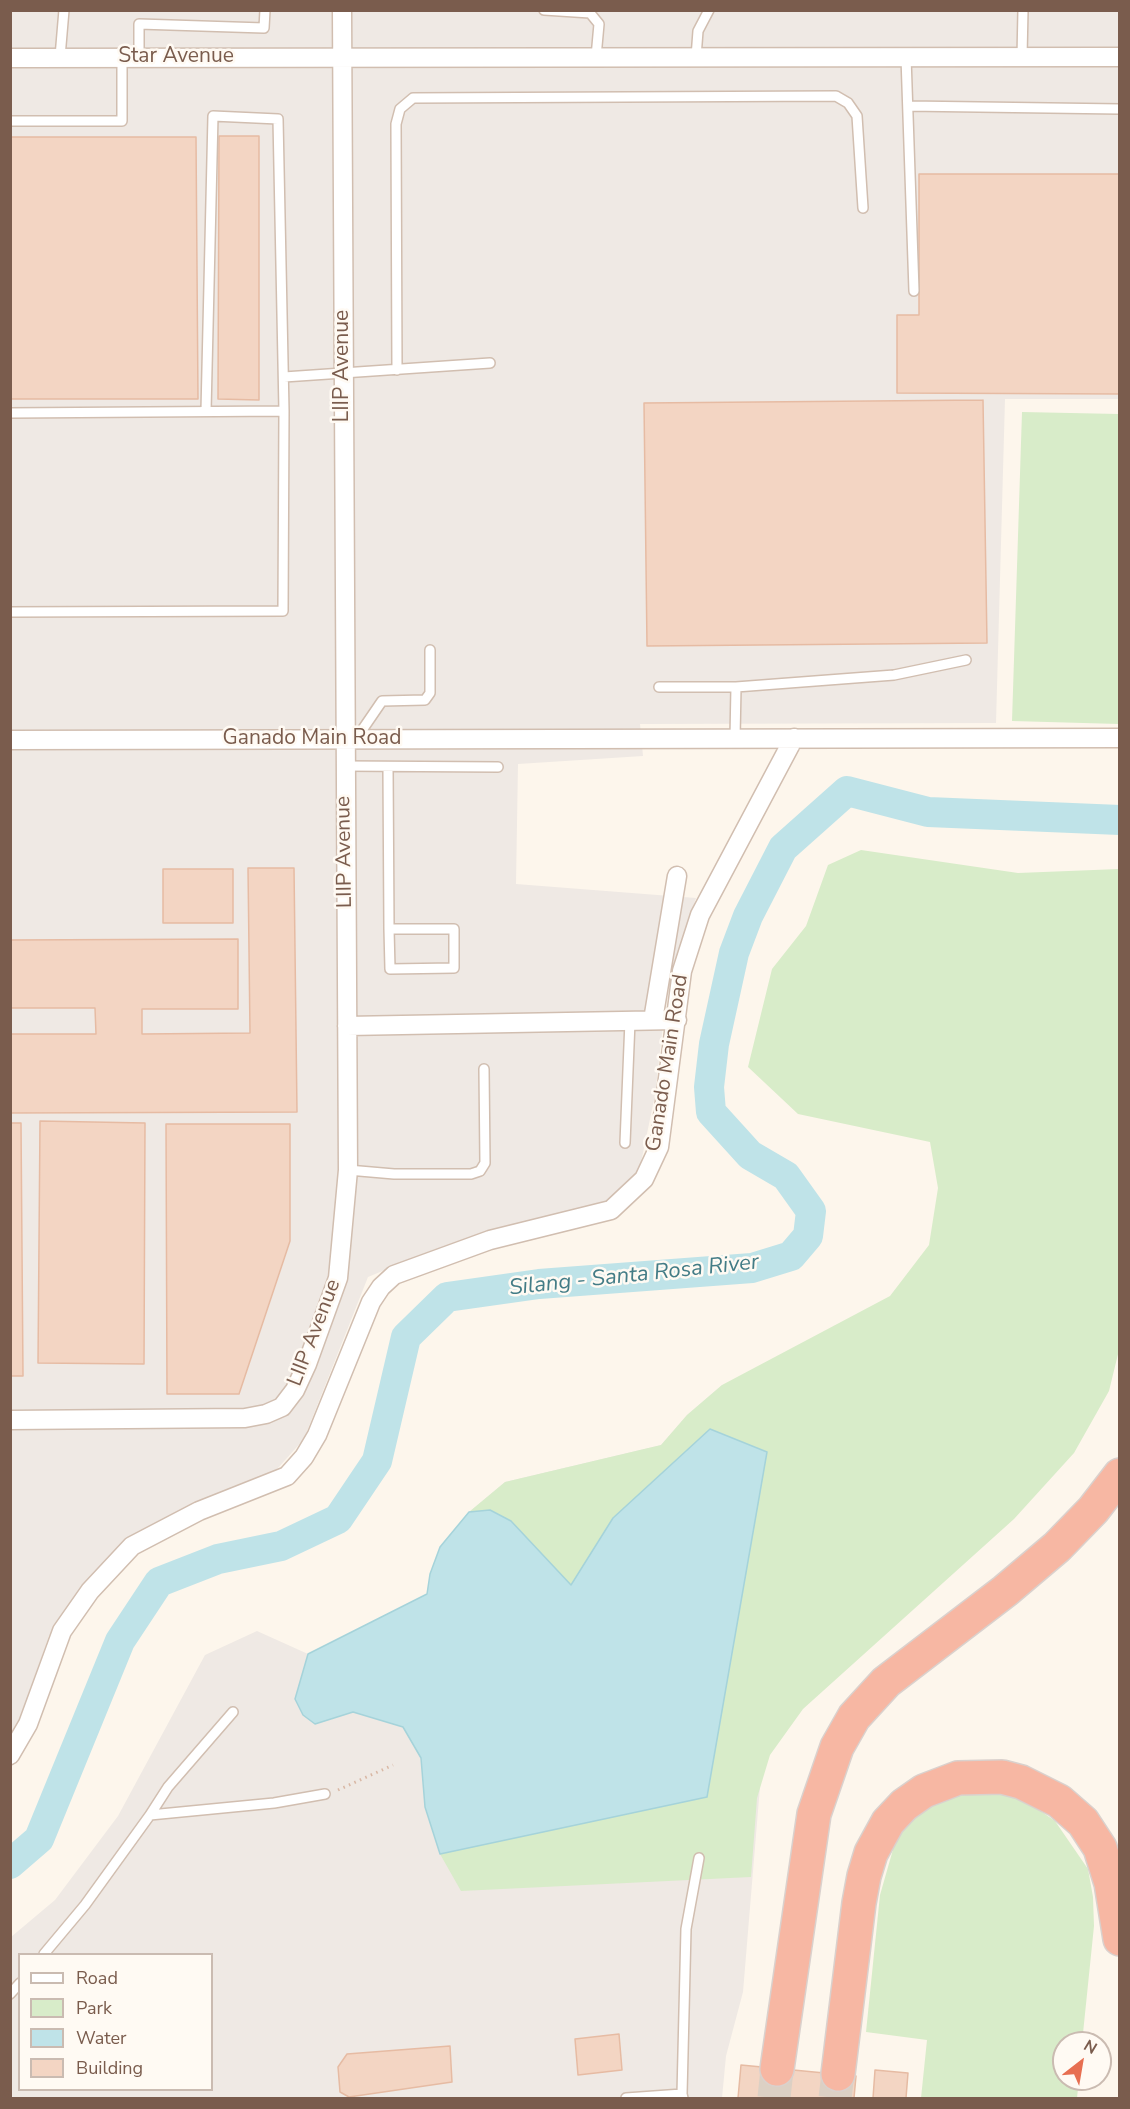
<!DOCTYPE html>
<style>
body{margin:0}
#map{position:relative;width:1130px;height:2109px;overflow:hidden;background:#fdf6ec;font-family:"Nunito Sans",sans-serif}
canvas{display:block}
.frame{position:absolute;inset:0;border:12px solid #7a5c4d;pointer-events:none}
.legend{position:absolute;left:18px;top:1953px;width:195px;height:138px;box-sizing:border-box;background:#fffaf3;border:2px solid #cabbb1;margin:0;padding:8px 10px;list-style:none;font-size:18px;color:#7a5c4d}
.legend li{display:flex;align-items:center;gap:12px;height:30px}
.legend b{width:30px;border:2px solid #cabbb1}
.north{position:absolute;left:1052px;top:2031px;width:60px;height:60px;box-sizing:border-box;background:#fffaf3;border:2px solid #cabbb1;border-radius:50%;rotate:31deg;font-size:16px;font-weight:700;line-height:24px;text-align:center;color:#7a5c4d}
.north::after{content:'';display:block;margin:auto;width:21px;height:27px;background:#e76f51;clip-path:polygon(50% 0,100% 100%,50% 72%,0 100%)}
</style>
<div id="map">
<canvas width="1130" height="2109"></canvas>
<div class="frame"></div>
<ul class="legend">
<li><b style="height:8px;background:#fff"></b>Road</li>
<li><b style="height:16px;background:#d8ecc9"></b>Park</li>
<li><b style="height:16px;background:#bfe3e8"></b>Water</li>
<li><b style="height:16px;background:#f3d5c3"></b>Building</li>
</ul>
<div class="north">N</div>
</div>
<script>
const g = document.querySelector('canvas').getContext('2d');
g.lineJoin = 'round';
function paint(path, color) { g.fillStyle = color; g.fill(path, 'evenodd'); }
const shape = rows => new Path2D(rows.map(r => 'M' + r).join(''));
function strokePath(path, color, width, dash) { g.strokeStyle = color; g.lineWidth = width; g.lineCap = dash ? 'butt' : 'round'; g.setLineDash(dash || []); g.stroke(path); }
function write(font, color, halo, rows, align = 'center') {
  g.font = font + ' "Nunito Sans",sans-serif'; g.lineWidth = 5; g.setLineDash([]); g.textBaseline = 'middle'; g.strokeStyle = halo; g.fillStyle = color; for (const [text, x, y, turn = 0] of rows) {
    g.save(); g.translate(x, y); g.rotate((+turn || 0) * Math.PI / 180); g.textAlign = isNaN(turn) ? turn : align; if (halo) g.strokeText(text, 0, 0); g.fillText(text, 0, 0); g.restore();
  }
}
paint(shape([
 [11,11,1119,11,1119,399,1005,399,996,723,640,724,643,756,518,764,516,884,696,898,668,981,655,1095,639,1172,616,1195,600,1206,433,1250,368,1277,304,1439,269,1478,123,1547,49,1636,20,1718,11,1734],
 [722,1385,790,1424,743,1992,726,2056,722,2098,11,2098,11,1937,55,1900,118,1816,205,1655,257,1631,308,1654,427,1594,430,1574,440,1547,469,1512,505,1482,661,1445,687,1415],
 [20,1954,212,1954,212,2090,20,2090]
]), '#efe9e4');
paint(shape([
 [1022,412,1119,414,1119,724,1012,721],
 [861,850,1018,873,1119,869,1119,1350,1109,1391,1074,1453,1014,1519,803,1709,770,1755,757,1798,751,1877,461,1891,440,1854,707,1796,613,1518,571,1585,511,1521,490,1510,469,1512,505,1482,661,1445,687,1415,722,1385,890,1296,929,1245,938,1188,930,1142,798,1114,748,1067,772,969,806,926,828,865],
 [959,1788,1010,1795,1032,1805,1055,1821,1088,1869,1093,1897,1094,1926,1082,2043,1064,2043,1064,2079,1079,2079,1077,2098,921,2098,927,2040,866,2032,880,1895,894,1846,908,1816]
]), '#d8ecc9');
const water = shape([
 [710,1429,767,1452,707,1797,440,1854,425,1807,421,1758,403,1727,353,1712,315,1724,303,1715,295,1699,308,1654,427,1594,430,1574,440,1547,469,1512,490,1510,511,1521,571,1585,613,1518,710,1429]
]);
paint(water, '#bfe3e8');
strokePath(water, '#a5d3da', 1.5);
strokePath(shape([
 [10,1864,39,1839,120,1641,159,1582,218,1559,281,1546,338,1519,377,1461,406,1337,447,1297,539,1284,752,1268,791,1256,808,1236,811,1211,786,1176,750,1155,711,1112,709,1087,714,1044,734,953,748,916,783,848,847,791,928,812,1120,820]
]), '#bfe3e8', 30);
const building = shape([
 [219,136,259,136,259,400,218,399,219,136],
 [10,137,196,137,198,399,10,399,10,137],
 [919,174,1120,174,1120,394,897,393,897,315,919,315,919,174],
 [983,400,987,643,647,646,644,403,983,400],
 [248,868,294,868,297,1112,10,1113,10,1034,96,1034,95,1008,10,1008,10,940,238,939,238,1009,142,1009,142,1034,250,1033,248,868],
 [163,869,233,869,233,923,163,923,163,869],
 [40,1121,145,1123,144,1364,38,1363,40,1121],
 [10,1123,21,1123,23,1376,10,1376,10,1123],
 [166,1124,290,1124,290,1241,239,1394,167,1394,166,1124],
 [619,2034,622,2070,578,2075,575,2039,619,2034],
 [450,2046,452,2082,349,2097,340,2092,338,2067,347,2054,450,2046],
 [741,2065,856,2076,854,2098,738,2098,741,2065],
 [875,2070,908,2073,906,2098,873,2098,875,2070]
]);
paint(building, '#f3d5c3');
strokePath(building, '#e6bba3', 1.5);
strokePath(shape([
 [774,2098,777,2069],
 [835,2098,838,2074]
]), '#dcd0c4', 33, [33, 16]);
const service = shape([
 [544,10,590,13,599,24,596,57],
 [60,57,64,10],
 [139,57,139,24,264,28,265,10],
 [696,57,698,31,709,10],
 [906,57,914,291],
 [1022,57,1023,10],
 [908,106,1120,109],
 [10,121,122,121,122,57],
 [397,370,396,124,400,109,413,98,836,96,848,103,857,116,863,208],
 [284,377,490,363],
 [206,411,213,116,278,119,284,411],
 [10,413,284,411,283,611,10,612],
 [659,687,736,687],
 [735,738,736,687,894,675,966,660],
 [356,739,382,701,425,700,430,693,430,650],
 [344,766,498,767],
 [388,768,389,929,390,969,454,968,454,929,389,929],
 [625,1143,630,1021],
 [348,1170,394,1174,471,1174,480,1171,485,1163,484,1069],
 [150,1815,168,1787,233,1712],
 [44,1954,85,1905,150,1815,274,1803,325,1794],
 [10,1994,20,1983],
 [682,2094,686,1929,699,1858],
 [626,2098,682,2094,683,2098]
]);
const minor = shape([
 [10,58,1120,57],
 [10,740,1120,738],
 [653,1020,677,876],
 [347,1026,677,1020],
 [10,1420,245,1418,266,1414,282,1407,295,1390,307,1364,338,1278,348,1170,342,10],
 [10,1755,28,1724,62,1631,90,1591,132,1546,199,1511,287,1476,304,1457,317,1435,371,1302,381,1287,394,1275,490,1240,611,1210,644,1179,659,1147,682,971,700,915,794,738]
]);
const motorway = shape([
 [777,2069,814,1814,837,1747,854,1717,886,1682,1005,1591,1057,1547,1093,1510,1120,1475],
 [838,2074,859,1903,864,1876,871,1853,888,1822,904,1805,924,1791,958,1778,1002,1777,1021,1782,1059,1801,1083,1822,1100,1848,1111,1883,1120,1939]
]);
strokePath(service, '#d1beb0', 12);
strokePath(minor, '#d1beb0', 21);
strokePath(motorway, '#dad1cd', 36);
strokePath(shape([
 [338,1790,393,1765]
]), '#d9b8a5', 3, [1.5, 4.5]);
strokePath(service, '#fff', 9);
strokePath(minor, '#fff', 18);
strokePath(motorway, '#f7b7a3', 33);
write('21px', '#7a5c4d', '#fffaf3', [
 ["Star Avenue",176,57],
 ["LIIP Avenue",343,366,-90],
 ["Ganado Main Road",312,739],
 ["LIIP Avenue",345,852,-91],
 ["Ganado Main Road",668,1063,-81],
 ["LIIP Avenue",315,1333,-69]
]);
write('italic 22px', '#437c86', '#fffaf3', [
 ["Silang - Santa Rosa River",634,1276,-6]
]);
</script>
